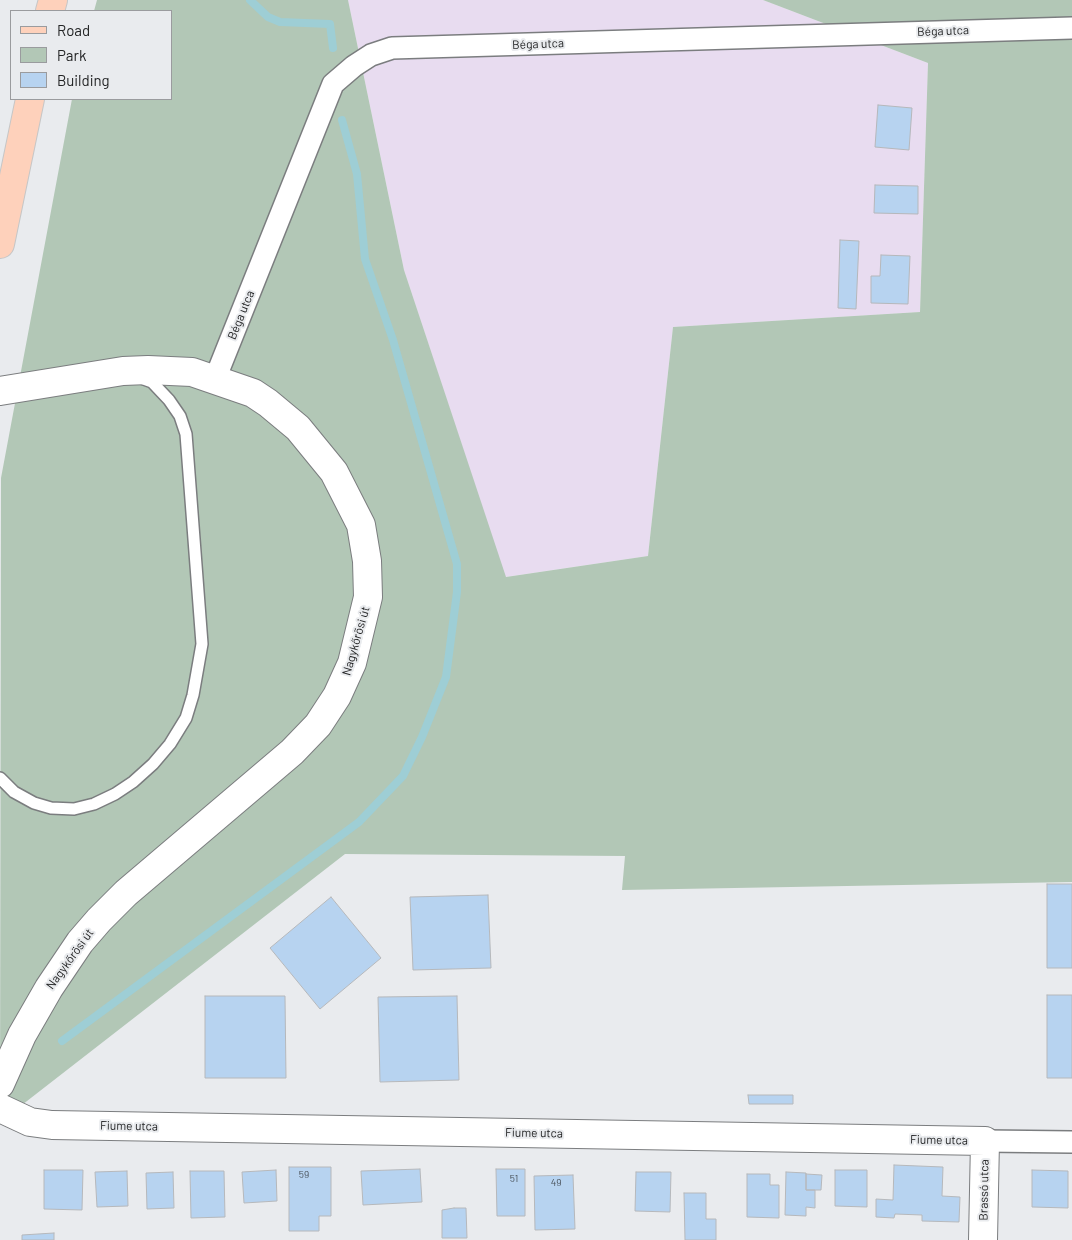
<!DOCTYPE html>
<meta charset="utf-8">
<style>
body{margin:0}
#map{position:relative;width:1072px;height:1240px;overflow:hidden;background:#e9ebee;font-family:Barlow,sans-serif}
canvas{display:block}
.legend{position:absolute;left:10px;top:10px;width:162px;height:90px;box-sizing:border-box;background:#e9ebee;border:1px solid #9a9b9e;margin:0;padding:6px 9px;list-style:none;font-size:15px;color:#232425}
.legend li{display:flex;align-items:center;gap:10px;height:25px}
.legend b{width:25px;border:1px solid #9a9b9e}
</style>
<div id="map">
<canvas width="1072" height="1240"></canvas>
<ul class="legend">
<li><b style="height:6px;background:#fed1bb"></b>Road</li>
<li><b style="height:14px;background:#b2c7b6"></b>Park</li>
<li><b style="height:14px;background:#b7d3f0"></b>Building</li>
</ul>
</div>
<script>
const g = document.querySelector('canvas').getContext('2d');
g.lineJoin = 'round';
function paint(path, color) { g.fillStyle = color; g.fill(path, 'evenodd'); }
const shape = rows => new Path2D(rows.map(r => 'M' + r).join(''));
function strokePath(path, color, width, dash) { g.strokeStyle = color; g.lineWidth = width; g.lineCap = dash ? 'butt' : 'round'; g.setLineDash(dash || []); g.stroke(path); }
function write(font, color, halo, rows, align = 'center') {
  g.font = font + ' Barlow,sans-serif'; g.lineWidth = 4; g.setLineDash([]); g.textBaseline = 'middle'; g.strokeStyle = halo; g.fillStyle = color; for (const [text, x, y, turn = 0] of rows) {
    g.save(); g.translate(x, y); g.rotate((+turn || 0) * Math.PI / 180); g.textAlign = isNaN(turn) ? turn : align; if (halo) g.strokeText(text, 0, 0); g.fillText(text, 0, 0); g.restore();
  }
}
paint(shape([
 [348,0,763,0,928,63,920,312,673,327,648,556,505,577,404,270]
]), '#e8dcf0');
paint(shape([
 [97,0,348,0,404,270,506,577,648,556,673,327,920,312,928,63,763,0,1072,0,1072,882,622,890,625,856,345,854,0,1122,1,478,72,99,171,99,171,11,94,11]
]), '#b2c7b6');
strokePath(shape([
 [250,0,268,17,280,22,330,24,333,48],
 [62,1041,359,822,403,776,422,737,446,677,457,592,457,564,393,340,365,259,357,174,342,120]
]), '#9eced5', 8);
const building = shape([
 [878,105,912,108,909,150,875,147,878,105],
 [875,185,918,186,918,214,874,213,875,185],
 [840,240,859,241,856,309,838,308,840,240],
 [881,255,910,256,908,304,871,303,871,276,880,276,881,255],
 [1047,884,1072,884,1072,968,1047,968,1047,884],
 [488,895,491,968,413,970,410,897,488,895],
 [331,897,381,958,320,1009,270,948,331,897],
 [1047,995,1072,995,1072,1078,1047,1078,1047,995],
 [205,996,285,996,286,1078,205,1078,205,996],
 [457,996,459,1080,380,1082,378,997,457,996],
 [748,1095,793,1095,793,1104,749,1104,748,1095],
 [894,1165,943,1167,942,1196,960,1197,959,1222,922,1221,922,1215,895,1214,894,1218,876,1217,876,1199,893,1200,894,1165],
 [289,1167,331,1167,331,1216,319,1216,319,1231,289,1231,289,1167],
 [420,1169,422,1202,363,1205,361,1171,420,1169],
 [496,1169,525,1169,525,1216,497,1216,496,1169],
 [44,1170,83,1170,82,1210,44,1209,44,1170],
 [276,1170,277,1201,244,1203,242,1172,276,1170],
 [835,1170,867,1170,867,1207,835,1206,835,1170],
 [1032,1170,1068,1171,1068,1208,1032,1207,1032,1170],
 [127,1171,128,1206,97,1207,95,1172,127,1171],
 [190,1171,224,1171,225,1217,191,1218,190,1171],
 [173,1172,174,1208,147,1209,146,1173,173,1172],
 [636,1172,671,1172,670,1212,635,1211,636,1172],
 [786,1172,806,1173,806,1190,815,1190,815,1208,806,1207,806,1216,785,1215,786,1172],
 [747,1174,770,1174,770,1185,779,1185,779,1218,747,1217,747,1174],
 [806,1174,822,1175,821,1190,806,1190,806,1174],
 [573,1175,575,1229,535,1230,534,1176,573,1175],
 [684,1193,706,1193,706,1219,716,1219,716,1240,685,1240,684,1193],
 [454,1208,466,1208,467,1238,442,1238,442,1210,454,1208],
 [54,1233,54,1240,22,1240,22,1235,54,1233]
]);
paint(building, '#b7d3f0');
strokePath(building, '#b6b8bb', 1);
const lane = shape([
 [0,778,14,792,34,803,51,808,74,809,94,804,115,794,133,782,153,764,170,744,186,718,193,695,202,644,186,434,180,416,169,400,152,382,141,378]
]);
const street = shape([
 [215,379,333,84,354,66,371,55,392,48,1072,28],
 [985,1141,1072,1142]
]);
const secondary = shape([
 [0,391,123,371,148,370,192,372,253,393,268,403,298,428,334,472,361,525,367,561,368,597,352,663,337,696,318,725,292,752,126,893,99,920,80,942,49,988,22,1035,0,1084],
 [0,1108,30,1122,52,1125,985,1141,983,1240]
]);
const primary = shape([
 [50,11,53,0],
 [0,244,30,99]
]);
strokePath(lane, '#7b7d7f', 14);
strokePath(street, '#7b7d7f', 24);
strokePath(secondary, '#7b7d7f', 30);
strokePath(primary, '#c6c6c6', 30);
strokePath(lane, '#fff', 11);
strokePath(street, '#fff', 21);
strokePath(secondary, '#fff', 28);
strokePath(primary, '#fed1bb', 28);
write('10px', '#485058', null, [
 ["59",304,1175],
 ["51",514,1179],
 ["49",556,1183]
]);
write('12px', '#232425', '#e9ebee', [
 ["Béga utca",943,31,-2],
 ["Béga utca",538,44,-2],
 ["Béga utca",241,315,-68],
 ["Nagykőrösi út",356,641,-74],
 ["Nagykőrösi út",70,959,-54],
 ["Fiume utca",129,1126,1],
 ["Fiume utca",534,1133,1],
 ["Fiume utca",939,1140,1],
 ["Brassó utca",984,1190,-89]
]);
</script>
